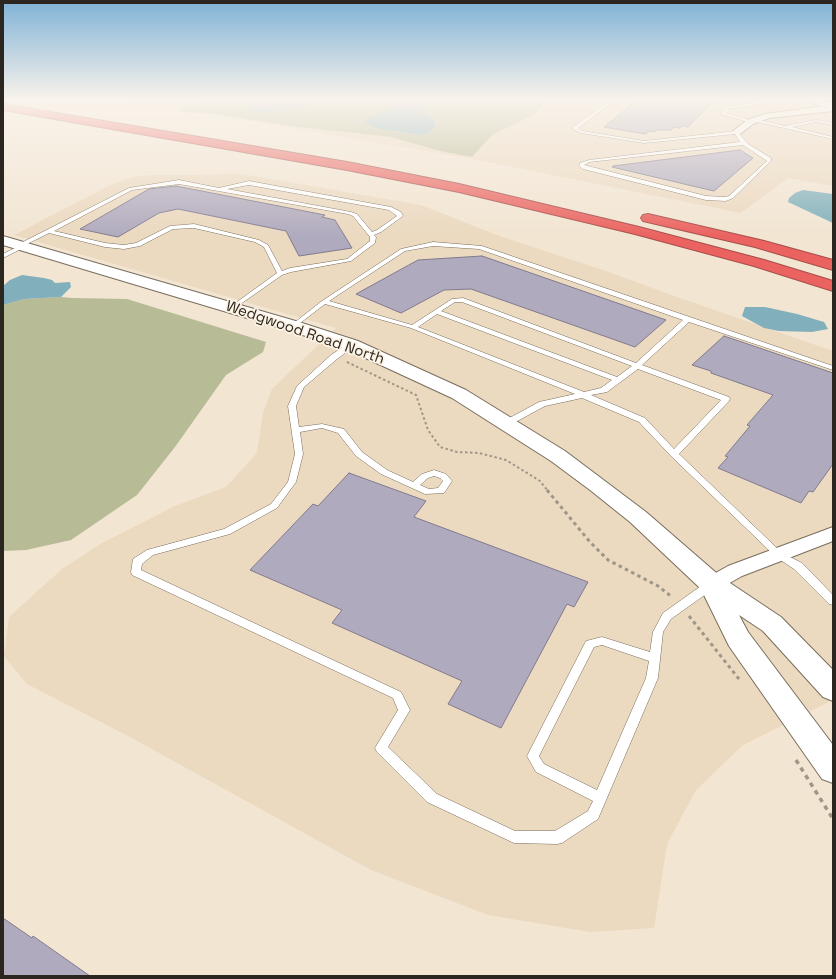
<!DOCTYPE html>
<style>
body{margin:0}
#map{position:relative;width:836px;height:979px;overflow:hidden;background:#f2e5d2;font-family:"Space Grotesk",sans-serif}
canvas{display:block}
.frame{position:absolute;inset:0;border:4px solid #2b261f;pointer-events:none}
</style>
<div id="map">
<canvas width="836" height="979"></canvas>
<div class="frame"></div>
</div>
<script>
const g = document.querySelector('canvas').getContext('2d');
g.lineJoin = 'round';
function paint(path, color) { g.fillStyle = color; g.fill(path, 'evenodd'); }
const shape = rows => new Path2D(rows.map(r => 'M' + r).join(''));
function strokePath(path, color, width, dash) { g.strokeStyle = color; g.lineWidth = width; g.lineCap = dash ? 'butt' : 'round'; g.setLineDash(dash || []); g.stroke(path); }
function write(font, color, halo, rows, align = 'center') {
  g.font = font + ' "Space Grotesk",sans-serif'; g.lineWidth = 3.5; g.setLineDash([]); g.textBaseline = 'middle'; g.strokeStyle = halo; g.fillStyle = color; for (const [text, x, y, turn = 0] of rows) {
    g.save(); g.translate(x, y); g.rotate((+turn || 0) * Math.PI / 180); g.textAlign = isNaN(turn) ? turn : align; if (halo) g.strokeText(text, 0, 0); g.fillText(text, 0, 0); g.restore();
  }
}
paint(shape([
 [127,100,833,100,833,186,788,178,741,213,472,159],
 [242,174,421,205,502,237,606,271,677,297,833,351,833,700,743,745,696,790,667,844,654,928,590,932,488,915,371,870,132,738,27,684,4,656,9,617,62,569,102,543,175,506,226,487,257,453,263,413,272,389,336,328,14,235,112,184,138,176,159,175]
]), '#ebd9c0');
paint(shape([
 [214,100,254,100,258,104,246,113,276,112,292,109,323,100,394,100,385,111,378,114,394,132,421,135,428,133,436,126,437,122,422,109,422,105,424,100,542,100,543,102,541,108,533,115,492,135,472,157,440,151,391,137,291,126,215,114,185,112,180,110,186,106],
 [61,297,72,298,127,299,266,342,263,352,226,375,175,447,137,495,71,540,26,550,3,551,3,305,24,299]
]), '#b7bb96');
paint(shape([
 [254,100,323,100,292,109,276,112,245,113,257,104,253,101],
 [394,100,424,100,422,105,422,109,435,120,436,126,428,133,421,135,379,129,364,123,368,118,385,111],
 [803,190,833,194,833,223,788,202,789,198,795,193],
 [22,275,44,278,52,280,55,283,70,282,71,287,61,297,24,299,3,305,3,286,10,280],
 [745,307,765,307,797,314,824,322,828,329,812,332,779,331,764,328,742,316]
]), '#81afbb');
const building = shape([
 [637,100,715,100,688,127,682,126,680,128,674,127,671,130,657,130,654,132,648,131,646,134,604,127,637,100],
 [740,150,753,158,714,191,612,167,613,166,740,150],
 [176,186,325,215,322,217,335,220,352,248,299,256,286,231,178,209,159,213,118,237,80,229,149,189,176,186],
 [482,256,666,320,635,347,471,289,444,290,401,313,356,294,418,260,482,256],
 [724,336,833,373,833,464,813,492,809,491,801,503,718,468,728,457,725,456,750,426,747,425,773,395,711,373,711,371,692,365,724,336],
 [349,473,426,501,414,517,588,582,574,607,567,604,501,728,448,704,462,681,332,623,342,610,250,570,313,504,318,506,349,473],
 [3,918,32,938,33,936,90,976,3,976,3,918]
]);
paint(building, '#b0aabe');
strokePath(building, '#817b8e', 1);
const service = shape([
 [611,100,616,100,578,128,582,131,644,141,737,131,748,144,771,158,771,161,733,198,726,201,706,200,583,169,579,166,580,163,589,160,740,142,735,134,644,143,581,133,573,129,573,127,611,100],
 [743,145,767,161,729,196,725,197,706,196,584,165,589,162,743,145],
 [769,100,773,100,770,103,729,109,726,113,752,121,752,123,721,114,726,107,769,100],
 [755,119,785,126,816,120,833,123,833,125,816,122,792,127,833,137,833,139,753,121,755,119],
 [179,180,219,188,249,181,391,207,401,212,403,216,381,232,374,235,376,237,375,243,351,261,291,272,282,275,232,310,229,308,230,307,277,273,264,247,255,242,194,228,173,229,140,246,124,249,105,247,49,233,25,245,25,247,3,258,3,254,19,246,19,244,129,188,179,180],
 [179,184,348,214,353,216,370,237,370,241,347,259,290,268,282,271,268,245,259,240,194,224,170,226,136,243,124,245,105,243,54,231,132,190,179,184],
 [249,185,389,210,397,216,377,230,372,232,357,214,351,212,227,189,249,185],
 [433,242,482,246,833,366,833,370,689,322,642,365,729,397,730,399,729,401,679,454,782,553,802,563,833,595,833,605,829,604,794,569,776,557,671,456,639,422,582,398,545,406,510,425,504,425,503,423,504,421,539,402,575,394,411,328,325,304,295,327,293,328,290,326,322,301,401,249,433,242],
 [433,246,479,249,683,320,636,363,463,298,452,299,412,325,329,301,405,251,433,246],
 [455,302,462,302,632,366,617,377,441,311,455,302],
 [437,314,612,380,601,388,584,392,418,327,437,314],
 [638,369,721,400,674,449,645,418,591,395,607,392,638,369],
 [349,343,352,343,356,345,337,359,304,387,296,406,299,427,322,424,344,429,362,452,387,470,413,482,422,474,434,470,446,474,452,481,444,493,425,494,381,474,356,456,338,433,322,428,300,432,303,454,296,482,277,508,230,534,153,555,142,564,141,570,401,692,410,710,388,747,437,794,515,831,555,831,588,811,593,801,536,772,527,756,586,641,602,637,650,652,653,632,663,613,708,581,716,581,717,584,716,587,671,619,663,632,658,678,598,819,562,843,557,844,514,843,427,802,377,752,375,748,398,710,393,698,132,575,131,572,133,559,147,550,224,529,271,504,288,482,295,454,288,406,297,386,331,355,349,343],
 [434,476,440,478,443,481,438,488,429,489,420,485,428,478,434,476],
 [602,645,649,661,646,678,597,790,544,764,539,756,594,647,602,645]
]);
const minor = shape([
 [833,105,833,111,769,118,753,124,740,134,734,134,732,132,747,120,765,114,833,105],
 [833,527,833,541,742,576,719,589,712,592,705,589,702,584,705,579,728,566,833,527]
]);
const tertiary = shape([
 [809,100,822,100,833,104,833,111,810,102,809,100],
 [3,236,299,322,358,341,466,390,565,451,646,512,721,577,781,617,833,670,833,701,823,697,763,631,739,615,748,632,833,745,833,783,822,779,729,646,701,589,630,522,590,490,551,461,452,398,346,349,287,330,3,245,3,236]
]);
const motorway = shape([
 [3,104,347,162,459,184,639,227,764,260,833,281,833,291,754,266,635,234,459,192,347,170,3,110,3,104],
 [648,214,764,241,833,260,833,270,755,247,643,221,641,218,643,215,648,214]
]);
strokePath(service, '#796e5d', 1);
strokePath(minor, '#796e5d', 2);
strokePath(tertiary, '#796e5d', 2);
strokePath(motorway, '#a74e49', 2);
strokePath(shape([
 [347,362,416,395,428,430,440,447,457,452,479,453,506,460,540,481,548,491]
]), '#9f9688', 2, [2.5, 2.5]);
strokePath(shape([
 [547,490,590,542,608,560,658,586,672,597],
 [689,616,739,679]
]), '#9f9688', 3, [3.5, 3.5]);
strokePath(shape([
 [796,760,833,819]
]), '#9f9688', 3.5, [4.5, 4.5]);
paint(service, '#fff');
paint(minor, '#fff');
paint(tertiary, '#fff');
paint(motorway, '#ea6360');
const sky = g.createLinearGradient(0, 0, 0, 237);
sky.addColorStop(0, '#7fb2d6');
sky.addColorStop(0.42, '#f9f3eb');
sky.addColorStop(1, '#f9f3eb00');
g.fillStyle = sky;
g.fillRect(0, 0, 836, 237);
write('15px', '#2b261f', '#fdf3e4', [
 ["Wedgwood Road North",305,333,19]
]);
</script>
